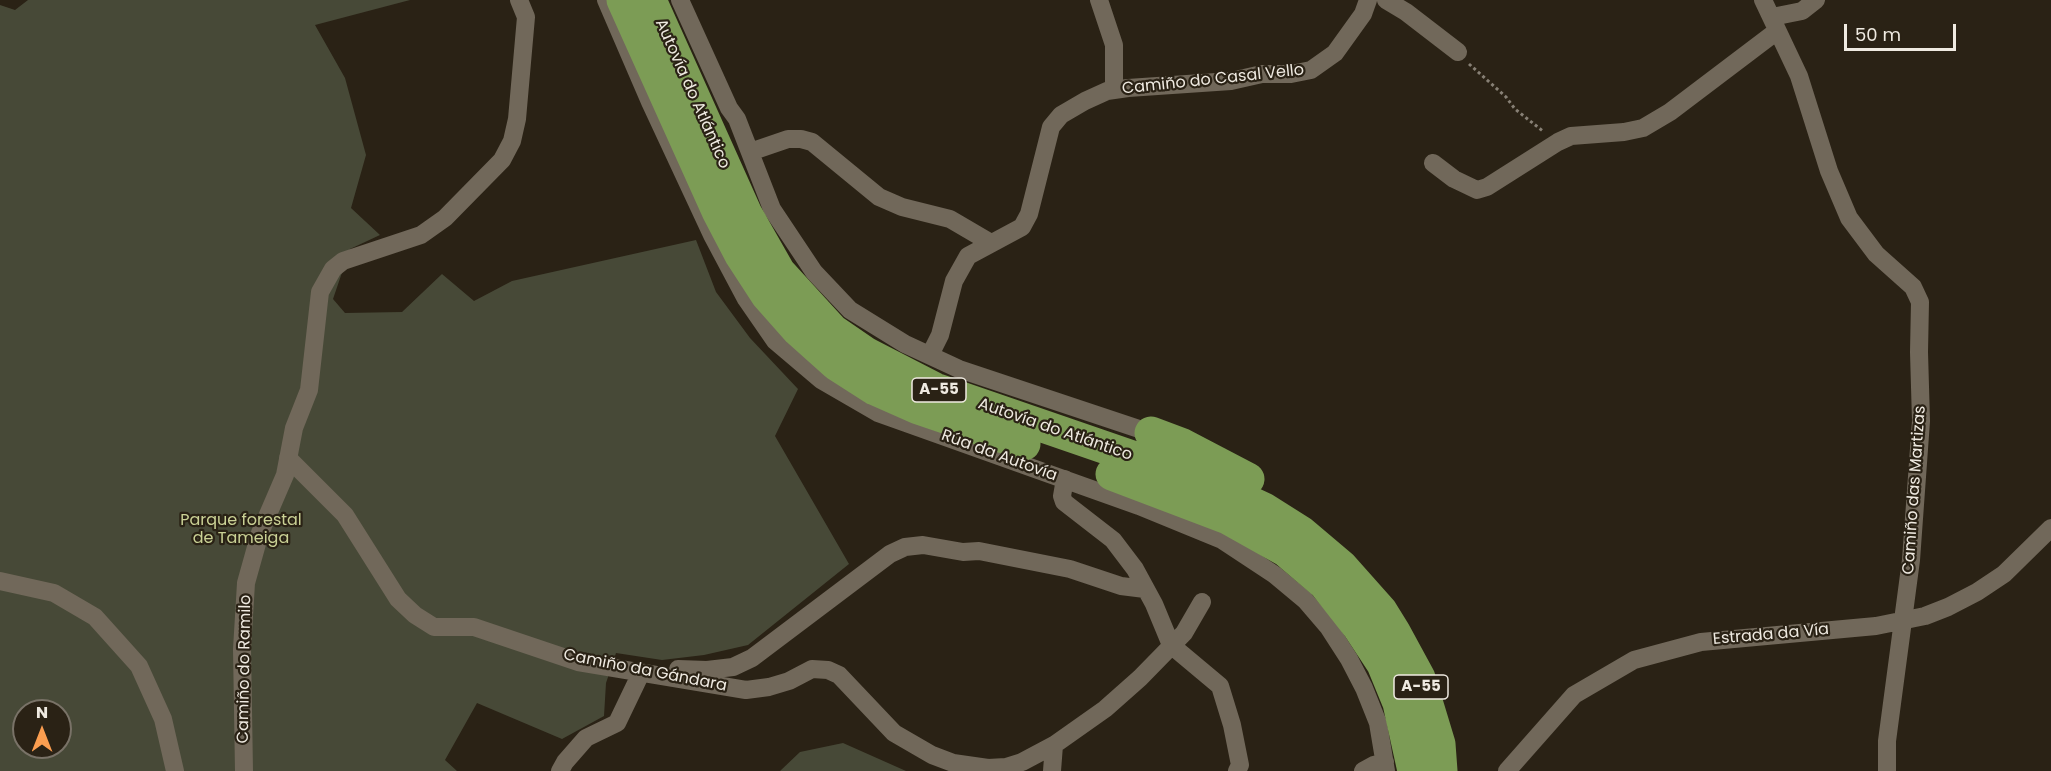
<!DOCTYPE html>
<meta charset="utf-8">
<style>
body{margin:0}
#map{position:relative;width:2051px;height:771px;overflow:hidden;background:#2a2215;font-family:Poppins,sans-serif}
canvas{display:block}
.north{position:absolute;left:12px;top:699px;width:60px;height:60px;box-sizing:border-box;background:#2a2215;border:2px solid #797267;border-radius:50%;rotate:0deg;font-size:16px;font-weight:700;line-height:24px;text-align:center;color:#efeae1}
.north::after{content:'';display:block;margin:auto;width:21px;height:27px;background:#fb9e50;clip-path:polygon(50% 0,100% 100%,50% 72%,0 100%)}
.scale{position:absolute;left:1844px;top:24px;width:112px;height:27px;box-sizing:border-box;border:3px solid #efeae1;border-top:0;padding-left:8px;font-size:18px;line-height:21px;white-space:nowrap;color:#efeae1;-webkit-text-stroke:4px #2a2215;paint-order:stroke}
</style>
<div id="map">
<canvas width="2051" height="771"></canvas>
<div class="north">N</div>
<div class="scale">50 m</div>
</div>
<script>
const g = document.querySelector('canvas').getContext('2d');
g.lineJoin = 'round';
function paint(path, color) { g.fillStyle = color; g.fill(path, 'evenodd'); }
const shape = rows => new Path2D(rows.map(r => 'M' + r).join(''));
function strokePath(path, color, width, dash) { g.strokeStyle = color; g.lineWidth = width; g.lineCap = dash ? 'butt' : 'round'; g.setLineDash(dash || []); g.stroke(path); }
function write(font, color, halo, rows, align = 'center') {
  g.font = font + ' Poppins,sans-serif'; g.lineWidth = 4.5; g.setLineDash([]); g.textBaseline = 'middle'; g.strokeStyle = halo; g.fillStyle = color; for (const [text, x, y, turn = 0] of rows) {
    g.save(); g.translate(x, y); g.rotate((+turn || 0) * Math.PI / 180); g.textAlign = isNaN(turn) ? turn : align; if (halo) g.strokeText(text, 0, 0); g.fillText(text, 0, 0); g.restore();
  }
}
paint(shape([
 [28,0,410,0,315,25,345,78,366,155,351,208,380,235,350,249,333,299,345,313,402,312,442,274,474,301,512,281,696,240,716,292,750,338,798,389,775,436,849,564,748,645,704,655,662,660,616,653,606,683,604,716,562,739,477,703,445,760,457,771,0,771,0,5,15,10],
 [24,711,60,711,60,747,24,747],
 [843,743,906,771,780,771,800,752]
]), '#474937');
strokePath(shape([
 [1469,64,1506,97,1515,109,1544,132]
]), '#878075', 3, [3, 3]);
strokePath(shape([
 [606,0,650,102,712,235,746,299,775,341,821,380,878,413,1139,506,1222,540,1275,575,1305,600,1329,628,1349,659,1364,688,1378,723,1386,771],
 [680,0,729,108,737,119,772,209,814,272,850,310,905,344,959,369,1151,433],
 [1099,0,1114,45,1114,90,1128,88,1231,81,1262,74,1291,74,1311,70,1335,53,1363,14,1368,0],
 [1386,0,1406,12,1458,52],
 [1763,0,1799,76,1829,171,1849,218,1876,254,1913,287,1920,302,1919,352,1921,421,1911,560,1887,741,1887,771],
 [1772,17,1802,11,1816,0],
 [750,152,788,139,801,139,812,142,879,197,902,207,950,219,991,243],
 [1433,163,1454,179,1477,190,1487,187,1558,142,1571,136,1624,132,1643,128,1670,112,1777,31],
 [930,355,940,335,954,281,968,256,1022,227,1029,214,1051,127,1061,115,1085,101,1107,91,1114,90],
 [288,458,345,515,398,599,415,615,434,627,474,627,578,662,746,690,769,687,789,681,812,669,828,670,839,675,894,733,932,755,953,763,988,768,1006,767,1022,762,1054,745,1105,709,1140,678,1184,633,1202,602],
 [1065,479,1062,496,1064,502,1113,540,1135,569,1154,604,1171,645,1220,686,1232,725,1240,765,1237,771],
 [0,581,54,593,95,617,139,666,163,719,175,771],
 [678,669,707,670,733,667,752,658,890,554,905,547,923,545,963,552,979,551,1070,569,1121,586,1145,589],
 [244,771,242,649,246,583,260,533,285,475,294,428,309,390,320,292,333,269,343,261,421,235,445,218,502,160,512,141,517,119,526,17,519,0],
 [560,771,565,762,586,738,617,723,641,673],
 [1052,771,1054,745],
 [1363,771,1374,765,1385,762],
 [1507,771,1574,695,1634,660,1701,642,1876,626,1925,616,1948,607,1977,592,2004,574,2051,528]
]), '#71685a', 18);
strokePath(shape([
 [623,0,718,211,741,255,767,295,798,330,836,364,875,389,918,408,1024,444],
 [650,0,746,214,779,272,832,330,867,354,935,389,1208,483,1264,509,1302,533,1341,566,1381,611,1394,632,1419,678,1439,744,1441,771],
 [1151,433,1183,445,1248,479],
 [1112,474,1228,518,1285,550,1325,584,1358,626,1383,664,1399,703,1414,771]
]), '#7c9c55', 33);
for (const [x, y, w] of [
 [939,390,54],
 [1421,687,54]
]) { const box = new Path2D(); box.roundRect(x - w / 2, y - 12, w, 24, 4.5); g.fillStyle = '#2a2215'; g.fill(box); strokePath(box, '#efeae1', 1.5); }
write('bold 15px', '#efeae1', null, [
 ["A-55",939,390],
 ["A-55",1421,687]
]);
write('16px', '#efeae1', '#2a2215', [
 ["Camiño do Casal Vello",1213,80,-6],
 ["Autovía do Atlántico",692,94,66],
 ["Autovía do Atlántico",1055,430,19],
 ["Rúa da Autovía",999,456,20],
 ["Camiño das Martizas",1915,490,-86],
 ["Estrada da Vía",1771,635,-5],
 ["Camiño do Ramilo",245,669,-89],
 ["Camiño da Gándara",645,671,11]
]);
write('16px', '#cad195', '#2a2215', [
 ["Parque forestal",241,521],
 ["de Tameiga",241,539]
]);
</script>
